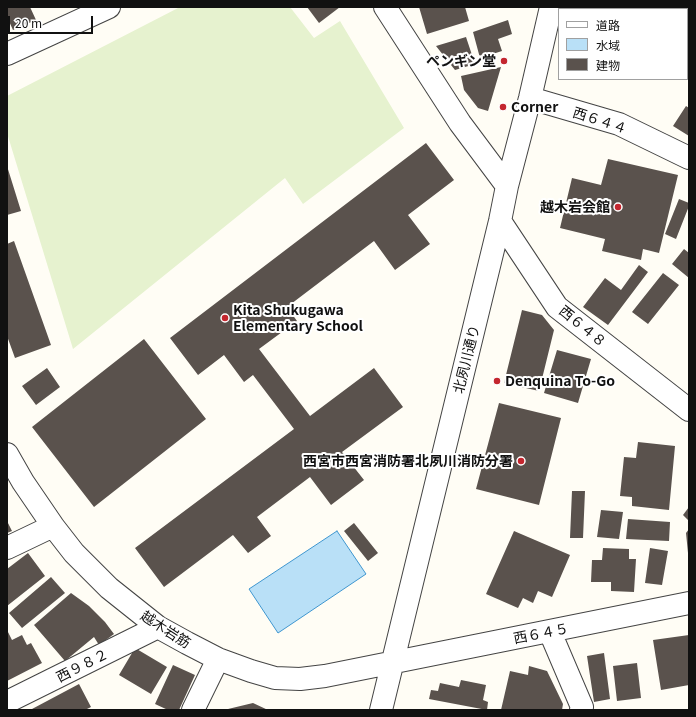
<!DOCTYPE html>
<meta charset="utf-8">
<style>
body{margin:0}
#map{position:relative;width:696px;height:717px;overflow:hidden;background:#fffdf5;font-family:Georgia,"Noto Sans JP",serif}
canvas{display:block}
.frame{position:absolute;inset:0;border:8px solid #111;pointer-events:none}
.legend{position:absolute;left:558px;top:8px;width:130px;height:72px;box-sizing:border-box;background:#fff;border:1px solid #a0a0a0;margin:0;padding:5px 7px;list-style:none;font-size:12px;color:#111}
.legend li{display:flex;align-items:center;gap:8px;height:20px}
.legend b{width:20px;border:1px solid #a0a0a0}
.scale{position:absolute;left:8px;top:16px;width:85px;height:18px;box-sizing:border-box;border:2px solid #111;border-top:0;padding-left:5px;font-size:12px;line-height:14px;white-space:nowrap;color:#111;-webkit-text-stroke:3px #fff;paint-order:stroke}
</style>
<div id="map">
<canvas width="696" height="717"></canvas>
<div class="frame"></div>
<ul class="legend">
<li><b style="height:5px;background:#fff"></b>道路</li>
<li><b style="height:11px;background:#b9e0f7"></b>水域</li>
<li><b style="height:11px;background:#5a524d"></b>建物</li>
</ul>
<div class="scale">20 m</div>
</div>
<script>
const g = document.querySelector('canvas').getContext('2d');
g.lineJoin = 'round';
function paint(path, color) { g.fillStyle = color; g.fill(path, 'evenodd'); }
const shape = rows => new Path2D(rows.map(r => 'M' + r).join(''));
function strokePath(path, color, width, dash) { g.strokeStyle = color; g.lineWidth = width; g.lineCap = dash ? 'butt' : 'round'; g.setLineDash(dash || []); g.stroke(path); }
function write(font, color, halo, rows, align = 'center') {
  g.font = font + ' Georgia,"Noto Sans JP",serif'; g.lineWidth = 4; g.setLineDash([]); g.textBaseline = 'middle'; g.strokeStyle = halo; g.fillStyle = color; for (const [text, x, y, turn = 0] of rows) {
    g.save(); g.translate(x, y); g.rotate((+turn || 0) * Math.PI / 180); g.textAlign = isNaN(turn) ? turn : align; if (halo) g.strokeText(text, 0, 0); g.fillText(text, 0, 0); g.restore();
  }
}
paint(shape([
 [180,7,290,7,314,38,340,21,404,128,303,204,285,178,73,349,7,133,7,96]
]), '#e6f2cf');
const water = shape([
 [337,531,366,574,278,633,249,589,337,531]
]);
paint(water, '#b9e0f7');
strokePath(water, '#3f96cf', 1);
paint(shape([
 [7,7,30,7,36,20,13,30,7,17],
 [307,7,340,7,319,23],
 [419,7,465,7,469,21,427,34],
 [599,7,647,7,653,9,598,9],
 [508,20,512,34,498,39,502,51,480,58,473,32],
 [466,37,475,64,455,70,436,46],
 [501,67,488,111,478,108,464,90,461,76],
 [686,106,689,108,689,136,673,126],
 [426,143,454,180,408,215,430,244,395,270,374,241,287,307,297,321,259,349,310,416,374,368,403,407,342,452,364,480,331,505,310,477,257,517,271,536,248,553,233,535,164,587,135,548,294,429,253,375,244,382,224,355,198,375,170,338],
 [608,159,678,175,659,253,643,249,641,260,602,251,605,239,560,228,572,178,601,185],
 [7,166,21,211,7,215],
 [679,199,689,203,689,206,676,239,665,234],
 [14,241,51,345,15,358,7,336,7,244],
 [684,249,689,253,689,278,672,264],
 [639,265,648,272,608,325,583,307,605,278,621,290],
 [663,273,679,285,648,324,632,312],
 [522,310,542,315,554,330,539,391,504,383],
 [144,339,206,419,94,507,32,427],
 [557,350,591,359,578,403,544,393],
 [47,368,60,387,36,405,22,386],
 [499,403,561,418,539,505,476,489],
 [638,442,675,446,669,510,632,506,632,497,620,496,624,457,636,458],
 [572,491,585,491,583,538,570,538],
 [689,507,689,521,683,515],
 [601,510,623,512,619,539,597,537],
 [628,519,670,522,669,541,626,539],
 [7,521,12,531,7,533],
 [354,523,378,553,368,561,344,531],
 [689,529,689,553,688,553,686,533],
 [514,531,570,555,552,597,538,591,533,603,523,598,518,608,486,594],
 [603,548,629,549,629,559,636,559,634,592,611,591,611,582,591,582,592,560,602,560],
 [650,548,668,551,662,585,645,583],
 [28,553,45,576,7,606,7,569],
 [51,577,65,593,22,628,9,613],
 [71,593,89,606,105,622,114,634,99,645,94,637,65,661,34,625],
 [7,630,12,640,22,635,27,645,31,643,42,663,7,681],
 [689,635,689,685,661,690,653,640],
 [135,648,167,667,151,694,119,675],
 [604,653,610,699,594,702,587,656],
 [637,663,641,698,617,701,613,666],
 [173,665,195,675,179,710,168,710,155,704],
 [529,666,547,671,563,704,562,710,501,710,510,671,528,675],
 [461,680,486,685,483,700,488,702,487,710,429,699,431,690,438,691,440,683,459,687],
 [79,684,91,707,85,710,32,710,32,709],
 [253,703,268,710,228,710,228,709]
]), '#5a524d');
const minor = shape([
 [385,7,460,123,507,186],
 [7,54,109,7],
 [530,98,619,124,689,158],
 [500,221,557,307,689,410],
 [7,454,23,482,53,526,74,553,109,588,158,627,187,643,218,659,251,671,275,678,300,679,325,676,689,603],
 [7,548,53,526],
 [550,632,582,707,581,710],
 [7,702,158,627],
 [193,710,218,659],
 [381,710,500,221,507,186,530,98,551,7]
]);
strokePath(minor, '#444', 24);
strokePath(minor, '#fff', 22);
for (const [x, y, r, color] of [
 [504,61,4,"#c4262e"],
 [503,107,4,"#c4262e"],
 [618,207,4,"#c4262e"],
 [225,318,4,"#c4262e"],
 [497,381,4,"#c4262e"],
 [521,461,4,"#c4262e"]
]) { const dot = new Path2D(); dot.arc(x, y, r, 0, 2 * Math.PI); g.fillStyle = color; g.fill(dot); strokePath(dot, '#fff', 1.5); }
write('bold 14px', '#111', '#fff', [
 ["ペンギン堂",496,61],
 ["Corner",511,107,"left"],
 ["越木岩会館",610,207],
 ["Kita Shukugawa",233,310,"left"],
 ["Elementary School",233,326,"left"],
 ["Denquina To-Go",505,381,"left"],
 ["西宮市西宮消防署北夙川消防分署",513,461]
], 'right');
write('14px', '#111', '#fff', [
 ["西６４４",600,120,18],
 ["西６４８",583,326,39],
 ["北夙川通り",466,359,-76],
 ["越木岩筋",166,629,33],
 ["西６４５",541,633,-11],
 ["西９８２",82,665,-27]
]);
</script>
